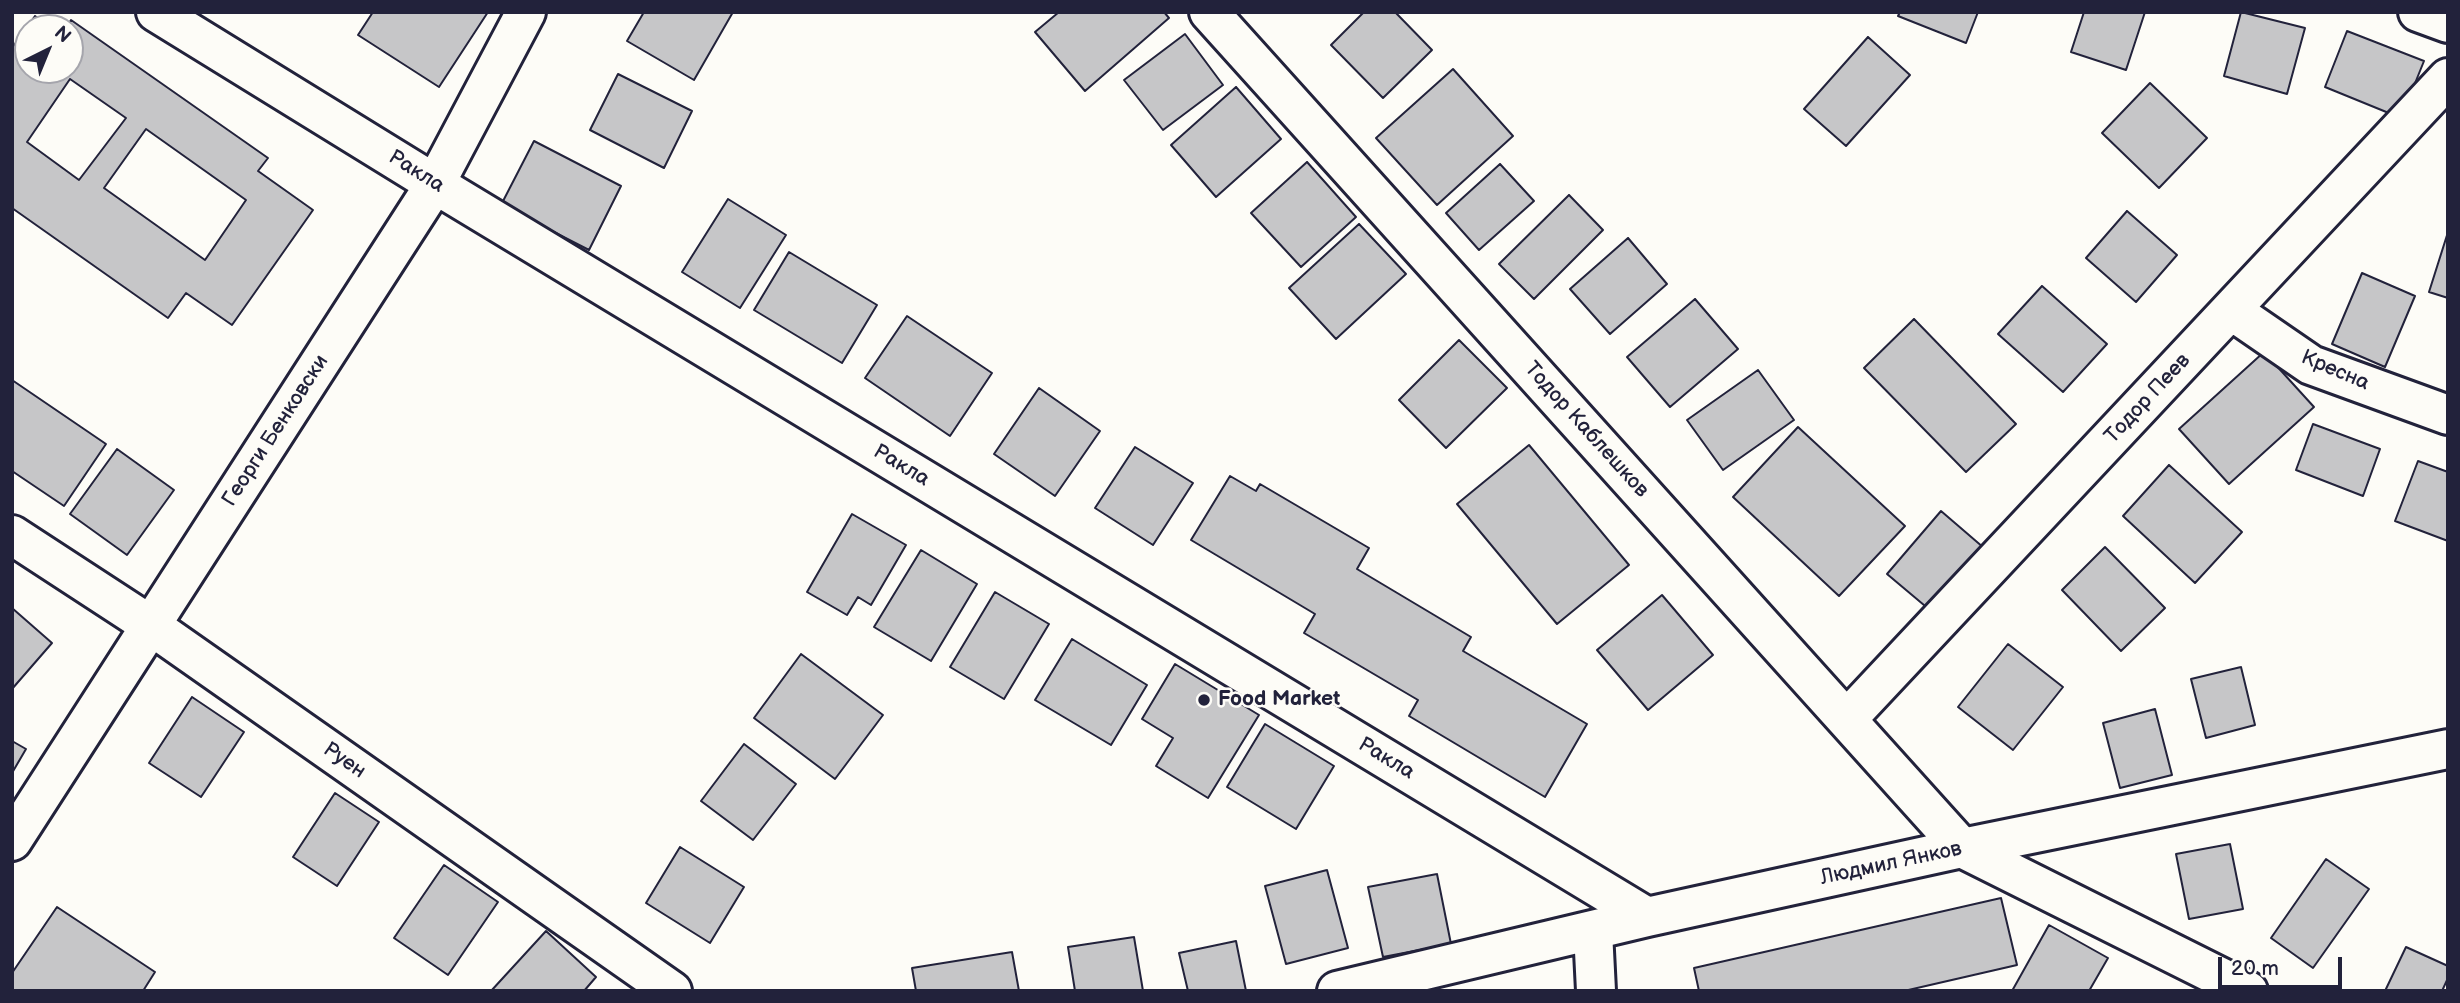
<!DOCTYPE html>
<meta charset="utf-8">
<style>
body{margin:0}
#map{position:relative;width:2460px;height:1003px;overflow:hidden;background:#fdfcf7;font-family:"Balsamiq Sans",sans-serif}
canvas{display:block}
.frame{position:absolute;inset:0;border:14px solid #22223b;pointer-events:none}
.north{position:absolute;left:14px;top:14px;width:70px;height:70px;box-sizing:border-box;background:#fdfcf7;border:2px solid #a5a5ac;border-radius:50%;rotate:43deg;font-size:19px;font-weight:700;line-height:28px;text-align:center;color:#22223b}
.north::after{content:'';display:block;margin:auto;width:24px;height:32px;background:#22223b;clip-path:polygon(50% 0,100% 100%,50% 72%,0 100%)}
.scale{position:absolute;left:2218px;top:957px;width:124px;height:32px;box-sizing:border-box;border:4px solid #22223b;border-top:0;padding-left:9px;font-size:21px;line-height:24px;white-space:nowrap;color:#22223b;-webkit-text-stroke:5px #fdfcf7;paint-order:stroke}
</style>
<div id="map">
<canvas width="2460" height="1003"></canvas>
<div class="frame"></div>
<div class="north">N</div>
<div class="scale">20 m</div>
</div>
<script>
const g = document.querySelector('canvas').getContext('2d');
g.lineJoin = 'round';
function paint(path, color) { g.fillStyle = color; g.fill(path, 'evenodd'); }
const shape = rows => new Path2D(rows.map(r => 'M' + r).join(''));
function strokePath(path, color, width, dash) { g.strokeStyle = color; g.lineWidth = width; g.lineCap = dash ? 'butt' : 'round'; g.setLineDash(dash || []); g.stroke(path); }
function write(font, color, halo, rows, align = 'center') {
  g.font = font + ' "Balsamiq Sans",sans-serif'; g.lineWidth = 5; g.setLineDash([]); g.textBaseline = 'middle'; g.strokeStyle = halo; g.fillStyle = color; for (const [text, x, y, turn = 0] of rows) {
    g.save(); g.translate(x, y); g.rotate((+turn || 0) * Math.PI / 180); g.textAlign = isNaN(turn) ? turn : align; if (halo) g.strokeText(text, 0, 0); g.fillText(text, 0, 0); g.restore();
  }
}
const building = shape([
 [373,12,488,12,439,87,358,35,373,12],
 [644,12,733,12,694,80,627,41,644,12],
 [1059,12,1164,12,1169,18,1085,91,1035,32,1059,12],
 [1364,12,1395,12,1432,50,1383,98,1331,45,1364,12],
 [1900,12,1978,12,1966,43,1898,16,1900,12],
 [2084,12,2145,12,2126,70,2071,52,2084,12],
 [2241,12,2305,28,2287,94,2224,76,2241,12],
 [35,16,53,28,28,28,28,70,70,70,70,28,66,28,71,20,268,158,258,171,313,210,232,325,186,293,168,318,12,208,12,48,35,16],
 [70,79,126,118,79,180,27,142,70,79],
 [146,129,246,200,205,260,104,188,146,129],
 [2347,31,2424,61,2401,118,2325,87,2347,31],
 [1185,34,1223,85,1163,130,1124,80,1185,34],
 [1868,37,1910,75,1846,146,1804,109,1868,37],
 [1453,69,1513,136,1437,205,1376,138,1453,69],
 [618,74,692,111,664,168,590,130,618,74],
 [2150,83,2207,138,2159,188,2102,133,2150,83],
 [1236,87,1281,139,1216,197,1171,145,1236,87],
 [534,141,621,186,589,250,501,205,534,141],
 [1307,162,1356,217,1301,267,1251,213,1307,162],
 [1500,164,1534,201,1479,250,1446,213,1500,164],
 [1569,195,1603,230,1534,299,1499,264,1569,195],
 [728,199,786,235,740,308,682,272,728,199],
 [2127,211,2177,255,2136,302,2086,258,2127,211],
 [1359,224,1406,274,1336,339,1289,288,1359,224],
 [2448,232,2448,298,2429,292,2448,232],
 [1628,238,1667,284,1610,334,1570,289,1628,238],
 [789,252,877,305,842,363,754,310,789,252],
 [2362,273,2415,296,2385,367,2332,344,2362,273],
 [2042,286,2107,344,2063,392,1998,334,2042,286],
 [1695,299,1738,349,1670,407,1627,357,1695,299],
 [907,316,992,373,950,436,865,378,907,316],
 [1914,319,2016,424,1966,472,1864,368,1914,319],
 [1459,340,1507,388,1446,448,1399,400,1459,340],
 [2264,352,2314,407,2229,484,2179,429,2264,352],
 [1758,370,1794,420,1723,470,1687,420,1758,370],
 [12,380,106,444,64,506,12,471,12,380],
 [1039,388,1100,431,1055,496,994,454,1039,388],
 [2313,424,2380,449,2363,496,2296,470,2313,424],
 [1798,427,1905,526,1839,596,1733,497,1798,427],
 [1529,445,1629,565,1557,624,1457,504,1529,445],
 [1135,447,1193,483,1153,545,1095,508,1135,447],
 [117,449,174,490,127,555,70,514,117,449],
 [2418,461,2448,472,2448,541,2395,521,2418,461],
 [2169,465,2242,532,2195,583,2123,516,2169,465],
 [1230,476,1256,491,1260,484,1369,548,1357,569,1471,637,1463,651,1587,724,1545,797,1409,716,1418,700,1304,633,1315,614,1191,540,1230,476],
 [1941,511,1991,554,1937,616,1887,574,1941,511],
 [852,514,906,545,871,605,858,597,847,615,807,592,852,514],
 [2105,547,2165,608,2121,651,2062,590,2105,547],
 [921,550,977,584,931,661,874,627,921,550],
 [995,592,1049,624,1004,699,950,667,995,592],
 [1662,595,1713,655,1648,710,1597,650,1662,595],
 [12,608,52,643,12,689,12,608],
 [1072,639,1147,685,1111,745,1035,700,1072,639],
 [2008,644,2063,687,2013,750,1958,707,2008,644],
 [801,654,883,715,835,779,754,718,801,654],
 [1175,664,1259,715,1208,798,1156,766,1173,738,1142,719,1175,664],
 [2241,667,2255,725,2206,738,2191,679,2241,667],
 [192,697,244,732,201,797,149,763,192,697],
 [2155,709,2172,775,2120,788,2103,723,2155,709],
 [1265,724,1334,766,1296,829,1227,787,1265,724],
 [12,741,26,749,12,773,12,741],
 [744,744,796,784,753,840,701,801,744,744],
 [335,793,379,822,337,886,293,857,335,793],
 [2230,844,2243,909,2189,919,2176,854,2230,844],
 [680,847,744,887,710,943,646,903,680,847],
 [2326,859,2369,889,2313,968,2271,938,2326,859],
 [444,865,498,902,448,975,394,938,444,865],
 [1327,870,1348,948,1286,964,1265,886,1327,870],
 [1437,874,1451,944,1383,957,1368,887,1437,874],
 [2001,898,2017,965,1904,991,1699,991,1694,968,2001,898],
 [57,907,155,972,143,991,12,991,12,973,57,907],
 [2049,925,2108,958,2089,991,2012,991,2049,925],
 [546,931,596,977,584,991,491,991,546,931],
 [1134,937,1143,991,1075,991,1068,947,1134,937],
 [1236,941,1246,991,1188,991,1179,953,1236,941],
 [2406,947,2448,966,2448,978,2442,991,2385,991,2406,947],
 [1012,952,1019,991,916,991,912,968,1012,952]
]);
paint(building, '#c6c6c8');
strokePath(building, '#22223b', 2);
const minor = shape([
 [156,12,435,184,1647,917],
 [1209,12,1962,848,2248,991],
 [2418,12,2448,23],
 [2231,310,2311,365,2448,415],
 [12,535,150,625,672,991],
 [1847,719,2448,78],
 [12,841,435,184,526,12],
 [1593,931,1596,991],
 [1337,991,1647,917,1962,848,2448,749]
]);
strokePath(minor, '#22223b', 44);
strokePath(minor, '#fdfcf7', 38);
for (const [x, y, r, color] of [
 [1204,700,7,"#22223b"]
]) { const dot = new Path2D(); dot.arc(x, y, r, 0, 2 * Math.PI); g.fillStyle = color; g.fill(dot); strokePath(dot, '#fdfcf7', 2.5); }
write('21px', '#22223b', '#fdfcf7', [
 ["Ракла",416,172,32],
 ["Кресна",2335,371,23],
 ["Тодор Пеев",2148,399,-47],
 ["Тодор Каблешков",1586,430,48],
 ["Георги Бенковски",276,431,-57],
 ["Ракла",901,466,31],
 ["Ракла",1386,759,31],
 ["Руен",344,761,35],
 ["Людмил Янков",1891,864,-12]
]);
write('bold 21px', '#22223b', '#fdfcf7', [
 ["Food Market",1218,700]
], 'left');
</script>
